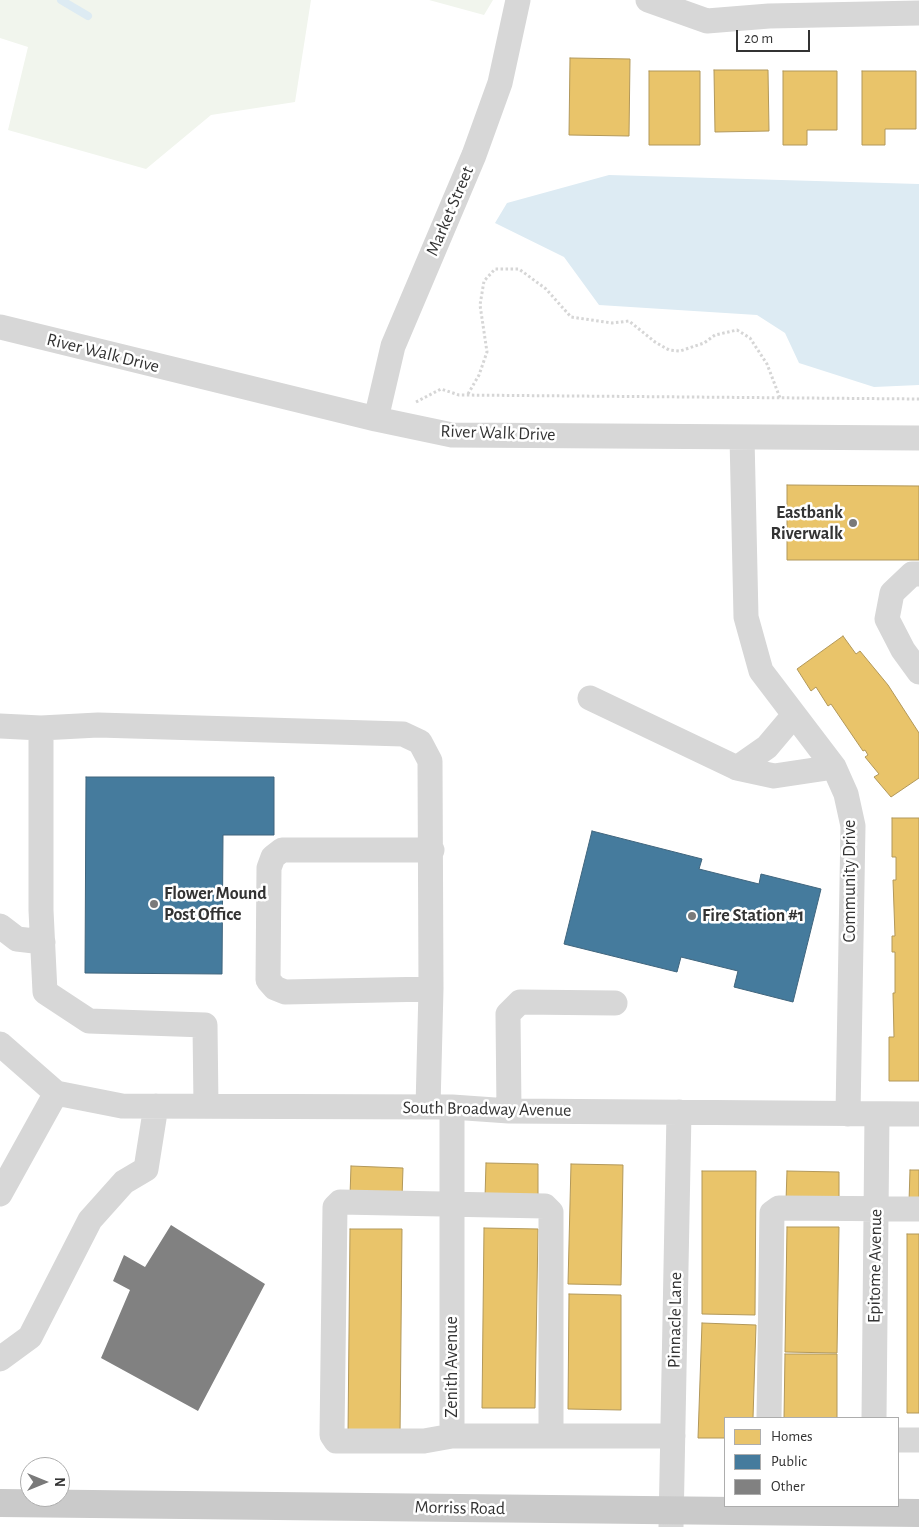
<!DOCTYPE html>
<style>
body{margin:0}
#map{position:relative;width:919px;height:1527px;overflow:hidden;background:#fff;font-family:"Alegreya Sans",sans-serif}
canvas{display:block}
.legend{position:absolute;left:724px;top:1417px;width:175px;height:90px;box-sizing:border-box;background:#fff;border:1px solid #adadad;margin:0;padding:6px 9px;list-style:none;font-size:15px;color:#333}
.legend li{display:flex;align-items:center;gap:10px;height:25px}
.legend b{width:25px;border:1px solid #adadad}
.north{position:absolute;left:20px;top:1457px;width:50px;height:50px;box-sizing:border-box;background:#fff;border:1px solid #adadad;border-radius:50%;rotate:90deg;font-size:14px;font-weight:700;line-height:20px;text-align:center;color:#333}
.north::after{content:'';display:block;margin:auto;width:18px;height:22px;background:#7a7a7a;clip-path:polygon(50% 0,100% 100%,50% 72%,0 100%)}
.scale{position:absolute;left:736px;top:30px;width:74px;height:22px;box-sizing:border-box;border:2px solid #333;border-top:0;padding-left:6px;font-size:15px;line-height:18px;white-space:nowrap;color:#333;-webkit-text-stroke:4px #fff;paint-order:stroke}
</style>
<div id="map">
<canvas width="919" height="1527"></canvas>
<ul class="legend">
<li><b style="height:14px;background:#e9c46a"></b>Homes</li>
<li><b style="height:14px;background:#457b9d"></b>Public</li>
<li><b style="height:14px;background:#818181"></b>Other</li>
</ul>
<div class="north">N</div>
<div class="scale">20 m</div>
</div>
<script>
const g = document.querySelector('canvas').getContext('2d');
g.lineJoin = 'round';
function paint(path, color) { g.fillStyle = color; g.fill(path, 'evenodd'); }
const shape = rows => new Path2D(rows.map(r => 'M' + r).join(''));
function strokePath(path, color, width, dash) { g.strokeStyle = color; g.lineWidth = width; g.lineCap = dash ? 'butt' : 'round'; g.setLineDash(dash || []); g.stroke(path); }
function write(font, color, halo, rows, align = 'center') {
  g.font = font + ' "Alegreya Sans",sans-serif'; g.lineWidth = 5; g.setLineDash([]); g.textBaseline = 'middle'; g.strokeStyle = halo; g.fillStyle = color; for (const [text, x, y, turn = 0] of rows) {
    g.save(); g.translate(x, y); g.rotate((+turn || 0) * Math.PI / 180); g.textAlign = isNaN(turn) ? turn : align; if (halo) g.strokeText(text, 0, 0); g.fillText(text, 0, 0); g.restore();
  }
}
paint(shape([
 [0,0,311,0,295,102,211,115,146,169,8,130,28,47,0,38],
 [429,0,493,0,484,15]
]), '#f1f5ed');
paint(shape([
 [609,175,919,184,919,385,874,387,799,363,785,333,757,315,599,305,564,257,495,223,507,203]
]), '#ddebf3');
const homes = shape([
 [570,58,630,59,629,136,569,135,570,58],
 [714,70,768,70,769,131,715,132,714,70],
 [649,71,700,71,700,145,649,145,649,71],
 [783,71,837,71,837,130,807,130,807,145,783,145,783,71],
 [862,71,916,71,916,129,885,129,885,145,862,145,862,71],
 [787,485,919,486,919,560,787,560,787,485],
 [843,636,856,654,860,651,888,685,919,733,919,778,891,797,874,777,879,774,865,757,868,755,865,750,863,751,831,704,828,706,816,687,811,691,797,669,843,636],
 [892,818,919,818,919,1081,889,1081,889,1037,894,1037,893,993,895,993,895,952,892,952,892,936,895,936,893,880,896,880,896,857,892,857,892,818],
 [486,1163,538,1164,538,1199,485,1198,486,1163],
 [571,1164,623,1165,621,1285,568,1284,571,1164],
 [351,1166,403,1168,402,1198,350,1196,351,1166],
 [910,1170,919,1170,919,1202,909,1202,910,1170],
 [702,1171,756,1171,755,1315,702,1314,702,1171],
 [787,1171,839,1172,839,1202,786,1201,787,1171],
 [787,1227,839,1227,837,1353,785,1352,787,1227],
 [484,1228,538,1229,535,1408,482,1408,484,1228],
 [350,1229,402,1229,400,1436,348,1435,350,1229],
 [907,1234,919,1234,919,1413,907,1413,907,1234],
 [569,1294,621,1295,621,1410,568,1409,569,1294],
 [702,1323,756,1325,753,1418,725,1418,725,1438,698,1438,702,1323],
 [785,1354,837,1354,837,1418,784,1418,785,1354]
]);
paint(homes, '#e9c46a');
strokePath(homes, '#b2985a', 1);
const public = shape([
 [86,777,274,777,274,835,223,835,222,974,85,973,86,777],
 [592,831,702,859,699,869,759,884,761,874,821,889,793,1002,734,987,738,971,681,957,677,972,564,944,592,831]
]);
paint(public, '#457b9d');
strokePath(public, '#40657d', 1);
strokePath(shape([
 [61,0,88,16]
]), '#ddebf3', 8);
paint(shape([
 [171,1225,265,1284,198,1411,101,1358,130,1290,113,1281,124,1255,145,1267]
]), '#818181');
strokePath(shape([
 [468,394,479,375,487,352,480,305,484,281,495,269,519,269,546,289,571,317,612,323,629,321,655,342,669,350,680,351,704,343,715,335,737,330,750,338,767,364,780,398],
 [416,402,441,389,459,395,919,399]
]), '#d6d6d6', 3, [2.5, 2.5]);
strokePath(shape([
 [648,0,707,21,769,16,919,13],
 [0,327,376,419,452,435,919,438],
 [376,419,393,346,474,155,500,83,518,0],
 [742,437,746,617,761,671,834,767,846,794,853,826,848,1114],
 [919,574,912,574,892,593,887,619,903,650,919,672],
 [590,698,737,768,774,776,834,767],
 [0,726,41,728,41,910,45,992,89,1021,205,1025,206,1106],
 [41,728,98,725,403,734,420,742,430,761,431,989,428,1107],
 [737,768,767,747,794,715],
 [0,926,17,939,43,942],
 [431,989,285,992,275,988,268,980,269,868,273,857,282,850,432,850],
 [0,1044,56,1093],
 [56,1093,122,1106,452,1107,509,1111,919,1114],
 [452,1107,452,1436,673,1436],
 [509,1111,508,1014,520,1002,615,1003],
 [0,1194,56,1093],
 [0,1359,30,1337,90,1220,124,1182,146,1169,156,1106],
 [769,1418,772,1213,779,1208,919,1209],
 [874,1418,877,1114],
 [452,1436,424,1441,336,1441,332,1435,335,1207,340,1202,545,1206,551,1212,551,1436],
 [898,1440,919,1440],
 [671,1527,679,1112]
]), '#d7d7d7', 25);
strokePath(shape([
 [0,1503,919,1513]
]), '#cacaca', 28);
for (const [x, y, r, color] of [
 [853,523,5,"#7a7a7a"],
 [154,904,5,"#7a7a7a"],
 [692,916,5,"#7a7a7a"]
]) { const dot = new Path2D(); dot.arc(x, y, r, 0, 2 * Math.PI); g.fillStyle = color; g.fill(dot); strokePath(dot, '#fff', 2); }
write('18px', '#333', '#fff', [
 ["Market Street",450,211,-67],
 ["River Walk Drive",103,353,14],
 ["River Walk Drive",498,433,2],
 ["Community Drive",850,881,-90],
 ["South Broadway Avenue",487,1109,1],
 ["Epitome Avenue",875,1266,-89],
 ["Pinnacle Lane",675,1320,-89],
 ["Zenith Avenue",452,1367,-90],
 ["Morriss Road",460,1508,1]
]);
write('bold 18px', '#333', '#fff', [
 ["Eastbank",843,513,"right"],
 ["Riverwalk",843,534,"right"],
 ["Flower Mound",164,894],
 ["Post Office",164,915],
 ["Fire Station #1",702,916]
], 'left');
</script>
